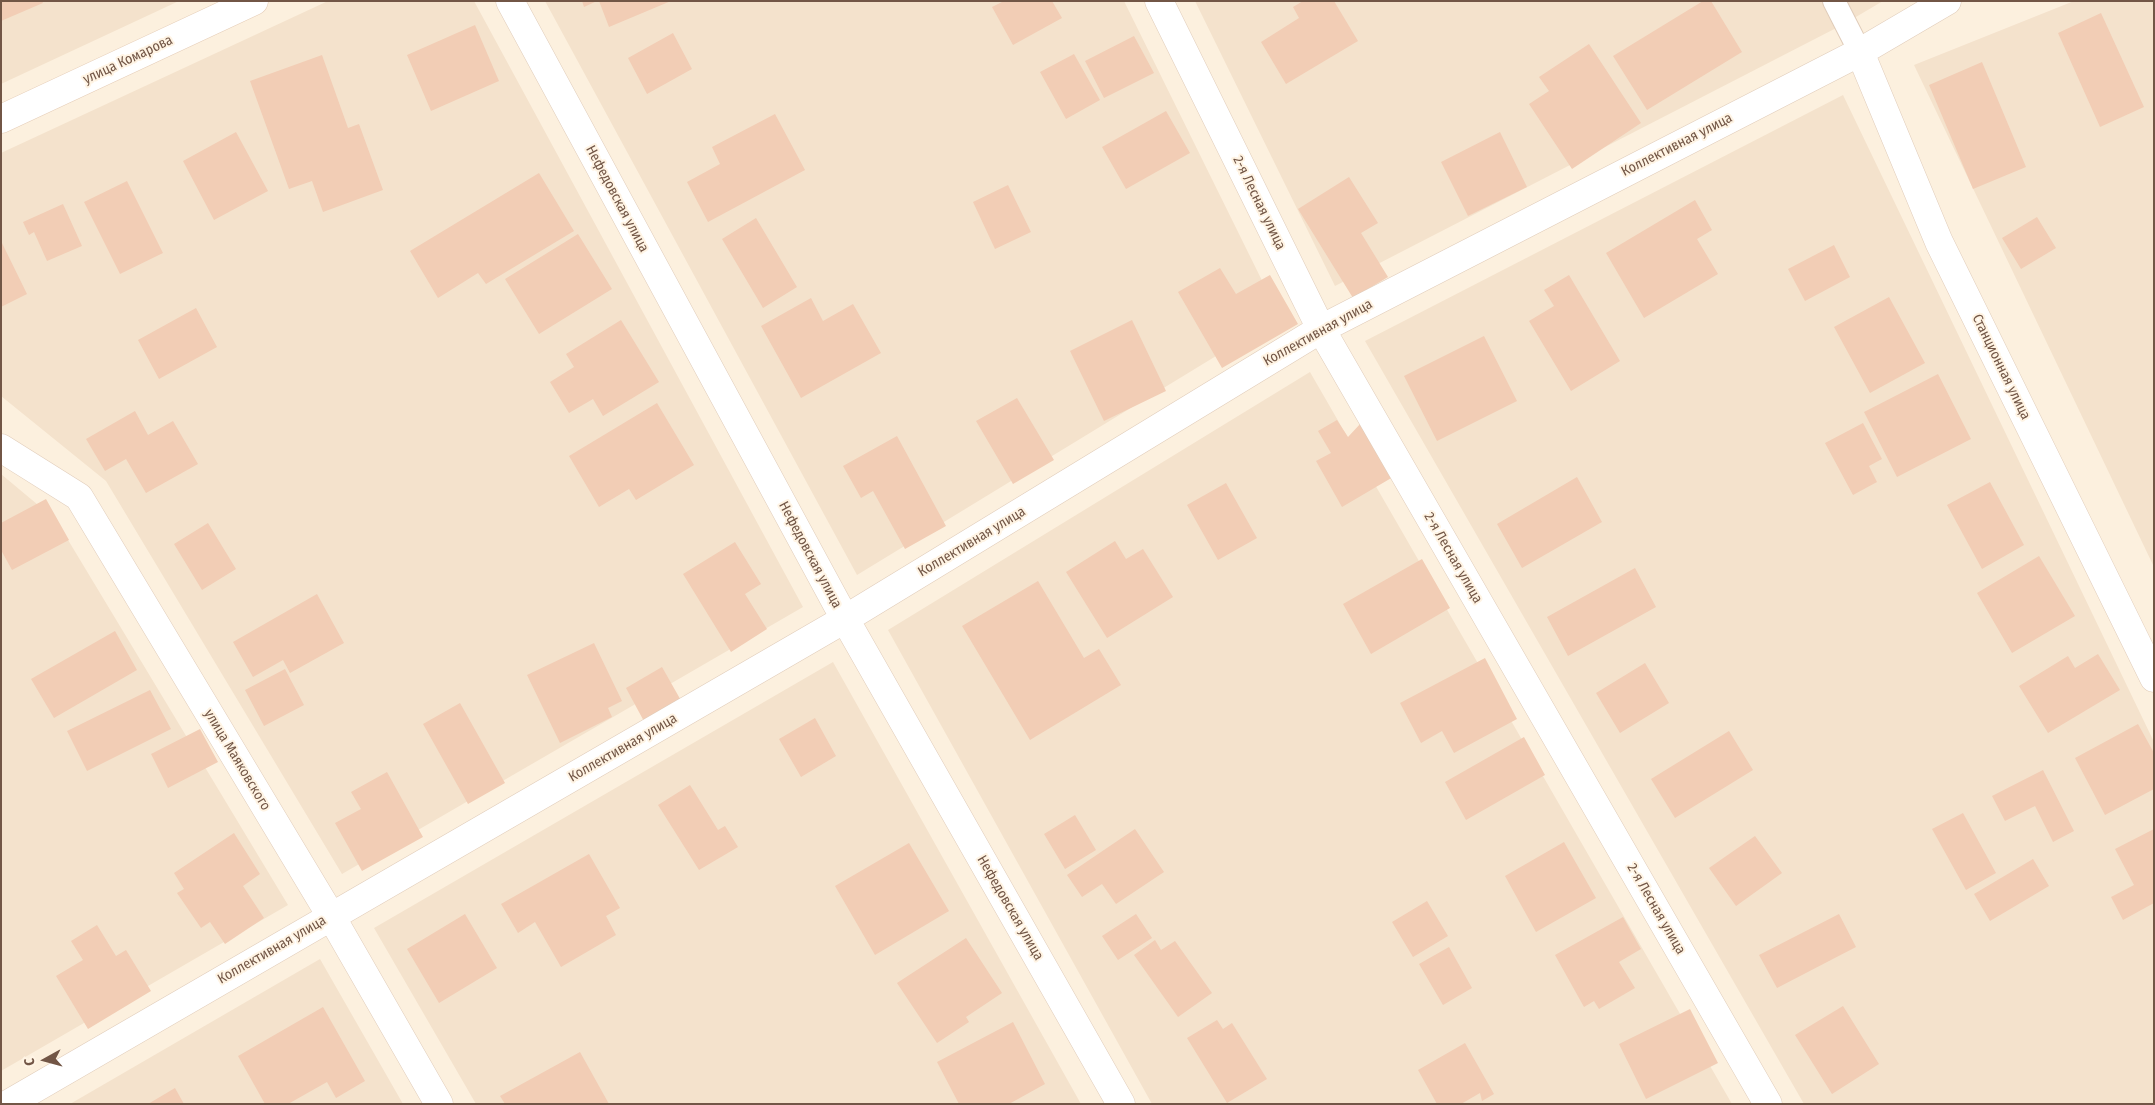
<!DOCTYPE html>
<meta charset="utf-8">
<style>
body{margin:0}
#map{position:relative;width:2155px;height:1105px;overflow:hidden;background:#fcf0de;font-family:"Fira Sans Condensed",sans-serif}
canvas{display:block}
.frame{position:absolute;inset:0;border:2px solid #725646;pointer-events:none}
.north{position:absolute;left:20px;top:1035px;width:50px;height:50px;-webkit-text-stroke:4px #fff4e4;paint-order:stroke;rotate:263deg;font-size:14px;font-weight:700;line-height:20px;text-align:center;color:#725646}
.north::after{content:'';display:block;margin:auto;width:18px;height:22px;background:#725646;clip-path:polygon(50% 0,100% 100%,50% 72%,0 100%)}
</style>
<div id="map">
<canvas width="2155" height="1105"></canvas>
<div class="frame"></div>
<div class="north">С</div>
</div>
<script>
const g = document.querySelector('canvas').getContext('2d');
g.lineJoin = 'round';
function paint(path, color) { g.fillStyle = color; g.fill(path, 'evenodd'); }
const shape = rows => new Path2D(rows.map(r => 'M' + r).join(''));
function strokePath(path, color, width, dash) { g.strokeStyle = color; g.lineWidth = width; g.lineCap = dash ? 'butt' : 'round'; g.setLineDash(dash || []); g.stroke(path); }
function write(font, color, halo, rows, align = 'center') {
  g.font = font + ' "Fira Sans Condensed",sans-serif'; g.lineWidth = 4; g.setLineDash([]); g.textBaseline = 'middle'; g.strokeStyle = halo; g.fillStyle = color; for (const [text, x, y, turn = 0] of rows) {
    g.save(); g.translate(x, y); g.rotate((+turn || 0) * Math.PI / 180); g.textAlign = isNaN(turn) ? turn : align; if (halo) g.strokeText(text, 0, 0); g.fillText(text, 0, 0); g.restore();
  }
}
paint(shape([
 [1,1,179,1,1,84],
 [328,1,474,1,803,607,342,874,106,481,1,396,1,153],
 [545,1,1124,1,1280,317,857,575],
 [1195,1,1883,1,1844,24,1335,286],
 [2074,1,2154,1,2154,567,1914,65],
 [1843,95,2154,742,2154,1104,1804,1104,1365,341],
 [1310,372,1732,1104,1152,1104,888,630],
 [1,474,56,520,288,905,1,1071],
 [833,662,1081,1104,476,1104,374,928],
 [320,959,403,1104,70,1104]
]), '#f4e2cc');
paint(shape([
 [1,1,42,1,43,3,1,21],
 [582,1,597,1,584,7],
 [599,1,671,1,609,27],
 [1004,1,1052,1,1062,18,1013,45,992,7],
 [1303,1,1334,1,1358,41,1286,84,1261,42,1299,18,1293,7],
 [1703,1,1711,1,1742,52,1647,110,1613,56],
 [2101,13,2144,107,2100,127,2058,33],
 [475,25,499,81,431,111,407,55],
 [673,33,692,69,647,94,628,58],
 [1134,36,1154,73,1104,98,1085,61],
 [1589,44,1641,123,1572,169,1529,104,1549,91,1539,77],
 [1074,54,1100,100,1066,119,1040,72],
 [322,55,348,128,359,124,383,190,323,212,312,181,289,189,250,81],
 [1982,62,2026,167,1973,189,1929,85],
 [1166,111,1190,153,1126,189,1102,147],
 [775,114,805,170,708,222,687,182,720,164,712,147],
 [236,132,268,191,214,220,183,161],
 [1500,132,1527,187,1468,216,1441,162],
 [539,173,574,231,486,284,478,273,438,298,410,251],
 [1349,177,1378,223,1361,233,1388,277,1353,298,1298,209],
 [127,181,163,253,120,274,84,202],
 [1008,185,1031,232,995,249,973,202],
 [1695,200,1712,230,1697,239,1718,274,1644,318,1606,253],
 [63,204,82,246,47,261,34,232,29,235,23,222],
 [2037,217,2056,248,2021,269,2002,238],
 [756,218,797,287,763,308,722,239],
 [578,234,612,289,539,334,505,279],
 [1,241,27,294,1,307],
 [1834,245,1850,277,1805,301,1788,269],
 [1220,268,1236,294,1270,275,1298,324,1222,368,1178,292],
 [1569,275,1620,361,1571,391,1529,321,1554,306,1544,290],
 [1889,297,1925,363,1870,393,1834,327],
 [811,298,823,321,853,304,881,353,801,398,761,326],
 [196,308,217,347,159,379,138,340],
 [621,320,659,382,603,416,593,399,569,413,550,382,574,367,566,354],
 [1132,320,1166,391,1104,421,1070,351],
 [1484,336,1517,401,1437,441,1404,376],
 [1938,374,1971,439,1897,477,1864,412],
 [1017,398,1054,460,1013,484,976,421],
 [657,403,694,465,636,500,629,489,599,507,569,456],
 [135,411,148,435,173,421,198,464,146,493,126,459,105,471,86,439],
 [1337,420,1348,437,1361,423,1393,477,1342,507,1316,461,1331,453,1318,431],
 [1863,423,1882,459,1869,466,1877,482,1853,495,1825,443],
 [897,436,946,526,905,549,873,491,861,498,843,466],
 [1577,477,1602,522,1522,568,1497,524],
 [1990,482,2024,545,1982,569,1947,505],
 [1226,483,1257,538,1218,560,1187,505],
 [46,499,69,540,12,570,1,550,1,523],
 [208,523,236,569,202,590,174,544],
 [1115,541,1126,559,1143,549,1173,597,1107,638,1066,572],
 [735,542,761,584,745,594,767,629,731,652,683,574],
 [2039,556,2075,616,2012,653,1977,593],
 [1422,559,1450,608,1371,654,1343,604],
 [1635,568,1656,607,1568,656,1547,617],
 [1038,581,1084,658,1099,649,1121,685,1030,740,962,626],
 [317,594,344,643,290,673,283,660,253,677,233,642],
 [115,631,137,670,54,718,31,679],
 [594,643,622,701,608,708,612,717,560,743,527,675],
 [2098,654,2120,690,2048,733,2019,686,2068,656,2075,668],
 [1485,658,1517,719,1454,753,1442,731,1421,743,1400,703],
 [1645,663,1669,703,1620,733,1596,693],
 [662,667,683,704,646,725,626,688],
 [285,669,304,705,264,726,245,690],
 [150,690,171,729,87,771,67,731],
 [460,703,505,783,468,804,423,724],
 [815,718,836,756,801,777,779,739],
 [2138,724,2154,753,2154,789,2105,815,2075,758],
 [200,729,218,762,168,788,151,754],
 [1729,731,1753,770,1675,818,1651,779],
 [1524,737,1545,775,1466,820,1445,782],
 [2043,770,2074,831,2053,842,2035,806,2005,821,1992,796],
 [387,772,423,837,362,871,335,823,361,809,351,792],
 [690,785,718,830,725,826,738,847,699,870,658,805],
 [1963,813,1996,873,1966,890,1932,829],
 [1075,815,1096,850,1065,869,1044,834],
 [1135,829,1164,872,1116,904,1102,884,1082,897,1067,875],
 [2154,829,2154,903,2123,920,2111,897,2134,885,2115,849],
 [234,833,260,874,243,886,264,918,225,944,210,922,201,928,177,893,184,889,174,873],
 [1755,836,1782,873,1736,906,1709,868],
 [1564,842,1596,898,1536,932,1505,876],
 [909,843,949,911,875,955,835,886],
 [589,854,620,908,606,916,616,935,561,967,535,922,518,933,501,904],
 [2033,859,2049,886,1990,921,1974,894],
 [1427,901,1448,936,1413,957,1392,922],
 [465,914,497,968,439,1003,407,949],
 [1136,914,1152,938,1118,960,1102,936],
 [1839,914,1856,947,1777,988,1759,955],
 [1623,917,1641,949,1619,962,1635,988,1599,1009,1594,1001,1584,1007,1555,955],
 [97,925,116,956,126,950,151,991,88,1029,56,976,83,960,71,941],
 [966,938,1002,993,966,1017,969,1022,937,1043,897,983],
 [1155,940,1161,950,1175,941,1212,993,1178,1017,1134,955],
 [1449,947,1472,988,1443,1005,1419,964],
 [1843,1006,1879,1064,1832,1094,1795,1035],
 [323,1007,365,1081,336,1098,327,1082,288,1104,265,1104,238,1056],
 [1690,1009,1718,1063,1646,1099,1619,1044],
 [1217,1020,1223,1029,1232,1023,1267,1079,1227,1103,1187,1038],
 [1013,1022,1045,1084,1009,1104,959,1104,937,1062],
 [1465,1043,1494,1094,1482,1101,1480,1093,1461,1104,1437,1104,1418,1070],
 [580,1052,609,1104,505,1104,500,1096],
 [175,1088,184,1104,148,1104]
]), '#f2cdb5');
const lane = shape([
 [1834,1,1860,52]
]);
const street = shape([
 [510,1,845,619,1121,1104],
 [1159,1,1321,329,1768,1104],
 [1860,52,1939,242,2154,678],
 [1,448,79,497,331,916,439,1104],
 [8,1104,845,619,1321,329,1860,52,1947,1]
]);
const secondary = shape([
 [1,119,254,1]
]);
strokePath(lane, '#e0ccba', 24);
strokePath(street, '#e0ccba', 29);
strokePath(secondary, '#e5cdb8', 29);
strokePath(lane, '#fff', 22);
strokePath(street, '#fff', 28);
strokePath(secondary, '#fff', 28);
write('14px', '#725646', '#fff4e4', [
 ["улица Комарова",128,60,-25],
 ["Коллективная улица",1677,145,-27],
 ["Нефедовская улица",617,199,62],
 ["2-я Лесная улица",1259,203,64],
 ["Коллективная улица",1318,333,-29],
 ["Станционная улица",2001,367,64],
 ["Коллективная улица",972,542,-31],
 ["Нефедовская улица",810,555,62],
 ["2-я Лесная улица",1453,558,60],
 ["Коллективная улица",623,748,-30],
 ["улица Маяковского",237,760,59],
 ["Нефедовская улица",1010,908,60],
 ["2-я Лесная улица",1656,909,60],
 ["Коллективная улица",272,950,-30]
]);
</script>
